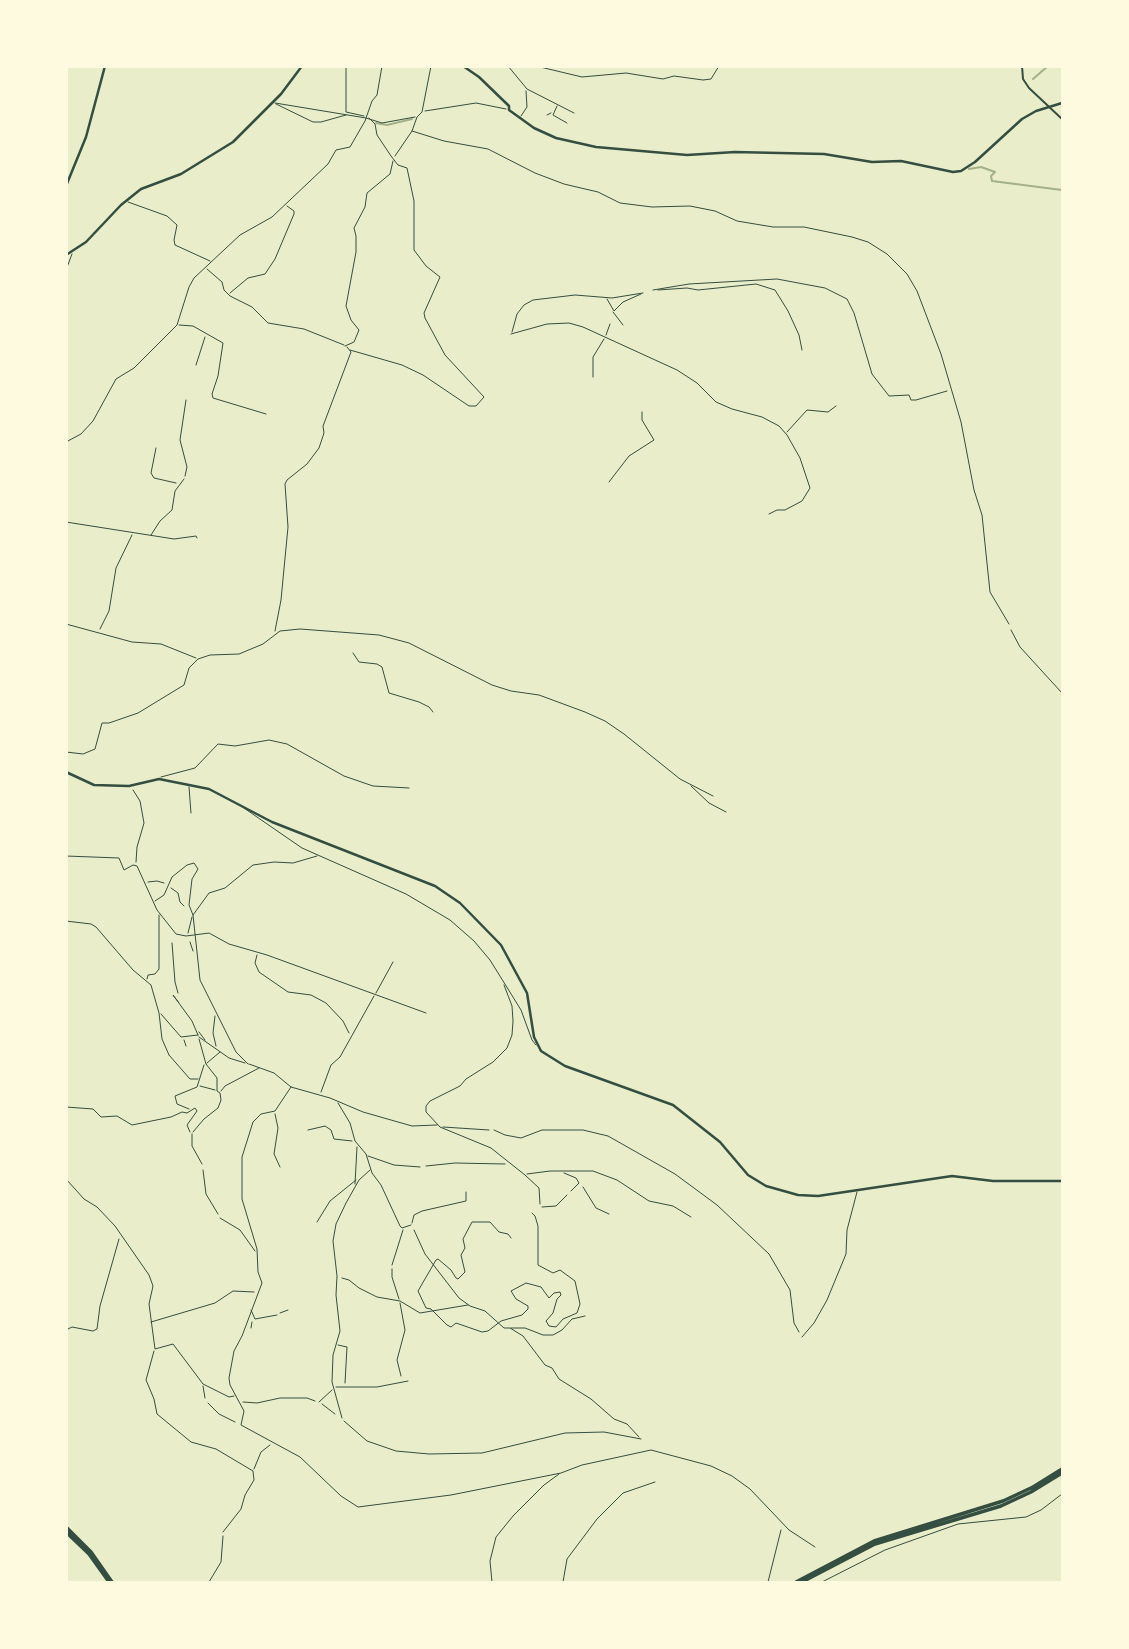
<!DOCTYPE html>
<style>
body{margin:0}
#map{position:relative;width:1129px;height:1649px;overflow:hidden;background:#e9edc9;font-family:Figtree,sans-serif}
canvas{display:block}
.frame{position:absolute;inset:0;border:68px solid #fefae0;pointer-events:none}
</style>
<div id="map">
<canvas width="1129" height="1649"></canvas>
<div class="frame"></div>
</div>
<script>
const g = document.querySelector('canvas').getContext('2d');
g.lineJoin = 'round';
const shape = rows => new Path2D(rows.map(r => 'M' + r).join(''));
function strokePath(path, color, width, dash) { g.strokeStyle = color; g.lineWidth = width; g.lineCap = dash ? 'butt' : 'round'; g.setLineDash(dash || []); g.stroke(path); }
strokePath(shape([
 [1033,79,1048,66],
 [376,123,387,125,412,119],
 [969,169,981,167,995,172,991,176,992,181,1062,190]
]), '#a3b18a', 2);
strokePath(shape([
 [653,290,689,284,777,279,825,288,847,299,854,313,872,374,889,396,909,395,911,400,916,400,947,391],
 [658,290,687,288,698,290,756,284,775,290,788,311,799,335,802,350],
 [607,299,614,311,623,302,641,294],
 [613,312,623,325],
 [512,332,517,314,524,305,533,300,575,295,612,298,643,293],
 [511,334,547,324,569,323,583,327,677,370,697,383,716,402,732,409,762,417,779,426,787,435,800,458,810,488,802,501,785,510,777,510,769,514],
 [606,335,610,324],
 [593,377,593,357,604,339],
 [787,432,807,410,828,412,836,406],
 [156,448,151,473,154,478,176,483],
 [185,476,187,467,180,440,186,400],
 [609,482,629,456,654,440,642,420,642,412],
 [1011,630,1020,647,1062,693],
 [133,790,140,801,144,823,137,847,136,862],
 [148,882,157,881,164,883],
 [171,888,178,893,180,902,184,906],
 [190,942,193,951],
 [172,943,175,982,178,993],
 [257,955,255,963,259,972,288,992,311,995,326,1003,343,1021,349,1033],
 [494,1130,505,1135,521,1138,542,1130,583,1130,608,1136,675,1174,717,1205,769,1254,790,1290,794,1323,799,1332],
 [426,1166,455,1163,505,1164],
 [203,1170,206,1194,218,1214],
 [583,1187,596,1208,609,1214],
 [542,1207,556,1206,567,1195],
 [414,1230,425,1254,459,1298,470,1306,485,1311,504,1328,510,1328,523,1336,545,1365,552,1368,559,1379,591,1399,614,1419,627,1424,639,1437],
 [511,1238,508,1234,499,1232,490,1222,472,1222,463,1239,465,1248,461,1255,465,1272,458,1279,456,1278,451,1270,438,1259,436,1260,418,1291,426,1308,431,1309,447,1325,451,1327,456,1323,482,1332,488,1331,501,1321,522,1315,528,1309,528,1306,516,1299,511,1291,526,1283,541,1287,549,1298,554,1293,560,1292,561,1295,557,1299,553,1313,546,1321,549,1326,556,1327,563,1319,577,1313,580,1304,575,1281,560,1270,553,1273,538,1265,538,1226,535,1216,532,1213],
 [392,1269,392,1277,399,1299],
 [342,1278,349,1280,359,1288,377,1297,400,1301,420,1313,468,1305],
 [400,1303,405,1330,397,1360,401,1376],
 [280,1313,288,1310],
 [251,1328,252,1322],
 [511,1328,525,1328,543,1335,553,1335,562,1330,572,1319,585,1316],
 [66,1330,72,1327,93,1331,97,1329,100,1306,119,1239],
 [243,1402,257,1403,280,1398,307,1398,315,1401],
 [208,1403,219,1414,235,1422],
 [322,1404,335,1414],
 [344,1421,367,1441,396,1451,429,1454,482,1453,565,1433,604,1432,641,1439],
 [209,1582,221,1562,223,1536],
 [563,1582,567,1559,597,1519,623,1493,655,1482],
 [768,1582,781,1530]
]), '#344e41', 1);
strokePath(shape([
 [188,933,192,917],
 [169,1055,190,1079,198,1079],
 [443,1127,489,1130],
 [368,1156,394,1165,420,1167],
 [564,1173,576,1178,579,1183,571,1191],
 [412,1223,414,1215,422,1211,466,1201,466,1192],
 [392,1265,403,1230],
 [251,1310,255,1319,277,1315]
]), '#344e41', 1);
strokePath(shape([
 [346,66,346,112,364,116],
 [508,66,527,89,574,113],
 [536,66,582,77,626,73,663,79,674,76,703,80,711,79,719,66],
 [275,103,366,118,382,123,415,117],
 [276,104,313,122,321,122,346,115],
 [557,106,553,115,567,123],
 [425,111,476,103,506,109],
 [547,115,551,113],
 [521,116,527,107,526,91],
 [412,131,444,141,488,149,535,173,564,184,598,192,620,203,652,207,690,206,715,211,737,221,773,227,804,227,852,237,868,242,887,254,907,274,917,291,941,354,961,422,974,490,982,515,990,592,1009,624],
 [395,156,412,131,417,117,422,112,431,66],
 [128,202,167,216,177,225,174,240,175,245,210,261],
 [207,269,222,282,224,290,230,296,252,307,268,323,304,329,344,345],
 [66,270,72,254],
 [230,293,248,278,265,274,275,259,294,214,294,211,287,206],
 [179,325,193,326,223,343,218,376,212,394,213,398,266,414],
 [345,346,354,342,359,330,351,320,346,306,356,252,356,236,354,228,365,207,367,193,390,174,393,161],
 [350,350,402,365,423,375,469,406,476,406,484,397,445,355,425,318,424,313,440,277,426,266,414,250,414,201,407,168,398,165,391,156,377,135,375,124,369,118],
 [196,365,205,337],
 [66,442,81,434,93,421,116,379,134,368,177,325,189,287,194,278,240,235,272,217,328,164,336,150,350,147,365,121,372,101,377,95,382,66],
 [66,522,174,539,196,536,197,538],
 [151,535,160,521,172,510,175,491,184,479],
 [66,624,132,642,161,644,196,658],
 [100,629,109,611,116,568,132,535],
 [275,631,281,600,288,527,285,484,287,480,307,464,319,448,324,433,323,426,351,352,347,347],
 [353,653,359,662,377,664,382,667,389,693,419,702,429,707,433,712],
 [66,752,83,754,95,749,102,723,109,723,138,713,184,685,189,668,198,659,210,655,239,654,263,644,280,631,300,629,379,635,409,643,492,685,511,691,539,695,585,712,605,721,624,734,680,779,713,796],
 [161,777,195,768,218,744,235,746,269,740,287,744,344,776,373,786,409,788],
 [691,786,709,803,726,812],
 [189,787,191,813],
 [241,806,302,848,406,894,450,920,474,941,490,960,521,1010,532,1040,536,1045],
 [66,856,119,858,124,870,133,865,137,866,157,910,176,934,186,936,209,933,229,944,267,955,426,1013],
 [155,901,164,895,172,877,187,865,194,863,198,869,192,879,189,905,193,915],
 [66,921,91,924,96,927,133,970,151,985,159,1013,162,1039,169,1055],
 [147,979,148,975,155,974,159,969,159,915],
 [504,985,512,1006,513,1021,512,1035,507,1048,493,1062,466,1079,460,1086,430,1101,426,1106,426,1112,440,1127,491,1148,525,1175,539,1188,540,1204],
 [376,993,393,962],
 [179,1003,173,995,192,1021,198,1035],
 [161,1014,181,1037,198,1035],
 [215,1016,213,1033,216,1046],
 [199,1032,205,1040],
 [199,1037,229,1058,245,1063],
 [184,1040,186,1046],
 [207,1063,220,1052],
 [248,1064,236,1052,200,980,193,915,209,893,225,888,253,865,274,862,293,863,317,856],
 [249,1064,274,1073,291,1087,330,1098,363,1112,412,1126,437,1125],
 [200,1086,215,1090],
 [291,1087,275,1111,261,1114,253,1122,242,1157,242,1199,257,1249,258,1272,262,1283,242,1336,234,1351,229,1378,230,1385,244,1411,241,1425,300,1457,341,1496,358,1507,451,1495,561,1473,582,1465,651,1450,711,1466,732,1476,750,1489,789,1530,815,1547],
 [221,1091,225,1086,259,1068],
 [321,1092,331,1065,340,1057,374,996],
 [338,1103,350,1123,355,1141,366,1154,372,1173,381,1185,400,1226,402,1228,411,1225],
 [66,1107,93,1109,101,1117,117,1116,132,1125,171,1117,182,1112,187,1113,195,1108,197,1111,187,1125,190,1132],
 [189,1109,177,1104,175,1096,197,1087,204,1065],
 [275,1114,278,1128,274,1154,280,1167],
 [308,1130,325,1126,331,1130,334,1139,352,1141],
 [193,1132,204,1119,218,1108,221,1100,220,1093,217,1091,217,1078,206,1064,199,1039],
 [192,1134,192,1146,202,1164],
 [527,1174,550,1171,593,1171,617,1180,649,1201,673,1206,691,1217],
 [66,1179,84,1199,97,1207,115,1226,149,1275,153,1286,149,1304,155,1349,173,1344,203,1384,229,1397,234,1396],
 [355,1184,357,1147],
 [220,1218,240,1230,255,1251],
 [317,1222,330,1201,356,1180],
 [151,1322,215,1303,233,1291,254,1292],
 [802,1337,814,1323,827,1300,846,1254,847,1230,857,1192],
 [338,1345,347,1347,345,1383],
 [154,1351,146,1380,154,1399,157,1414,191,1442,216,1449,253,1471,254,1480,245,1495,241,1509,223,1532],
 [203,1386,205,1398],
 [336,1387,377,1387,408,1381],
 [319,1402,332,1390],
 [342,1418,332,1382,333,1355,340,1331,336,1295,337,1276,333,1241,336,1224,346,1203,359,1180,370,1170],
 [254,1469,261,1452,270,1445],
 [492,1582,490,1561,496,1537,513,1516,544,1485,559,1474],
 [822,1582,885,1550,958,1524,1026,1517,1041,1510,1062,1494]
]), '#344e41', 1);
strokePath(shape([
 [1022,66,1023,79,1029,88,1062,119]
]), '#344e41', 2);
strokePath(shape([
 [463,66,479,77,509,106,509,110,534,128,556,138,596,147,687,155,735,152,824,154,872,162,901,161,953,172,961,171,975,162,1022,119,1036,111,1062,103]
]), '#344e41', 2.5);
strokePath(shape([
 [66,186,86,137,105,66],
 [66,255,86,242,121,205,141,189,181,174,233,142,281,94,302,66],
 [66,772,94,785,129,786,159,779,209,789,272,822,435,886,460,903,501,945,527,993,534,1037,541,1051,565,1066,673,1105,720,1142,748,1175,766,1186,798,1195,818,1196,952,1176,993,1181,1062,1181]
]), '#344e41', 2.5);
strokePath(shape([
 [66,1527,91,1552,112,1582],
 [66,1532,89,1554,109,1582],
 [796,1582,874,1541,1003,1501,1033,1487,1062,1469],
 [802,1582,875,1544,1001,1506,1031,1492,1062,1473]
]), '#344e41', 3.5);
</script>
